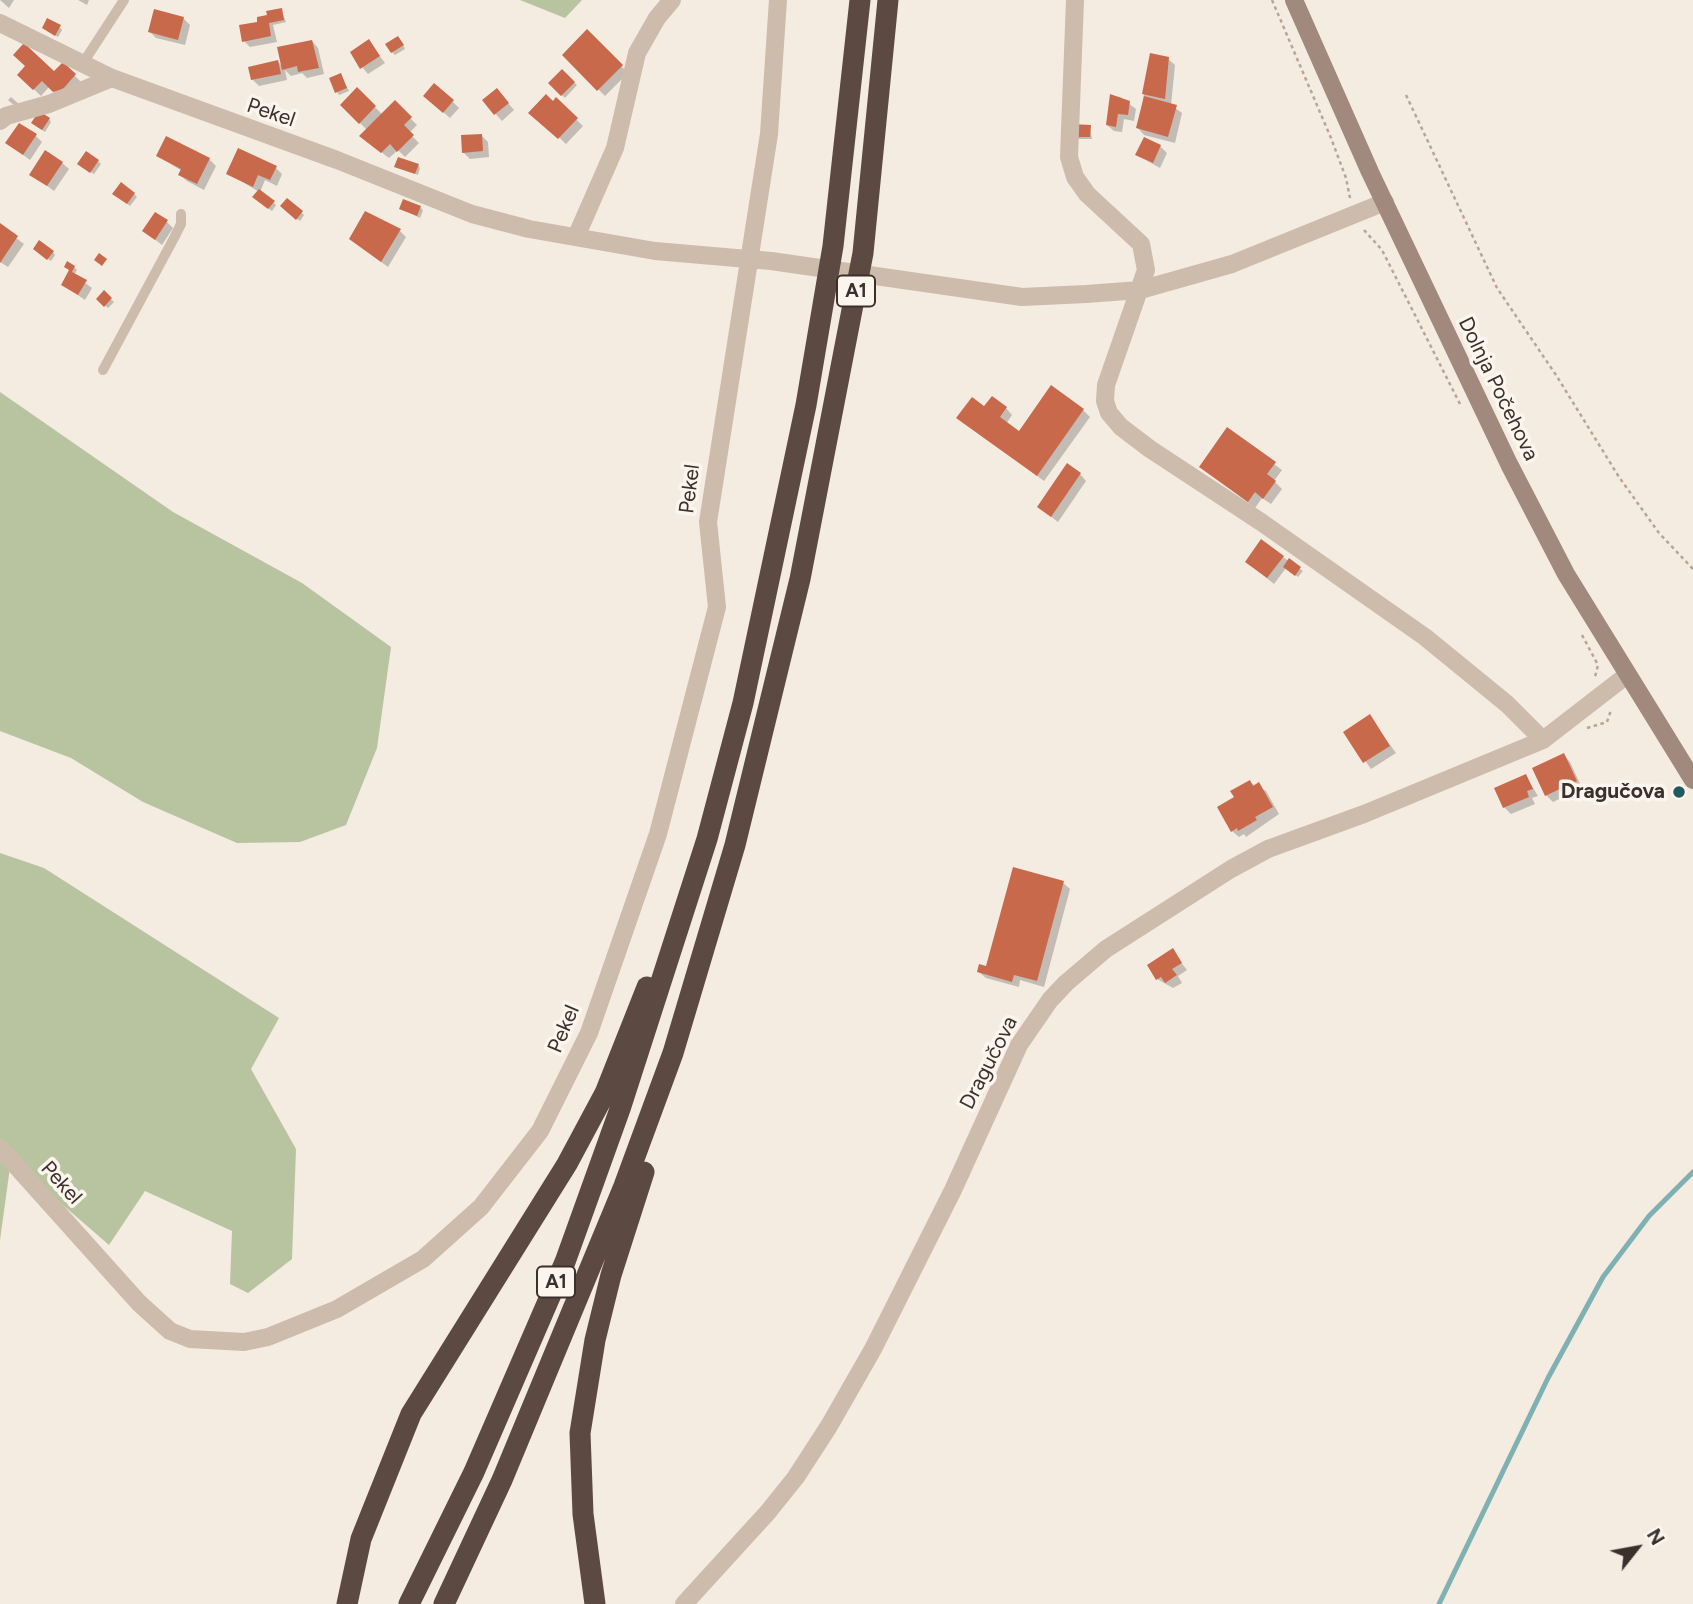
<!DOCTYPE html>
<meta charset="utf-8">
<style>
body{margin:0}
#map{position:relative;width:1693px;height:1604px;overflow:hidden;background:#f4ebe1;font-family:Figtree,sans-serif}
canvas{display:block}
.north{position:absolute;left:1602px;top:1513px;width:70px;height:70px;-webkit-text-stroke:5px #fbf5ee;paint-order:stroke;rotate:59deg;font-size:19px;font-weight:700;line-height:28px;text-align:center;color:#3b302b}
.north::after{content:'';display:block;margin:auto;width:24px;height:32px;background:#3b302b;clip-path:polygon(50% 0,100% 100%,50% 72%,0 100%)}
</style>
<div id="map">
<canvas width="1693" height="1604"></canvas>
<div class="north">N</div>
</div>
<script>
const g = document.querySelector('canvas').getContext('2d');
g.lineJoin = 'round';
function paint(path, color) { g.fillStyle = color; g.fill(path, 'evenodd'); }
const shape = rows => new Path2D(rows.map(r => 'M' + r).join(''));
function strokePath(path, color, width, dash) { g.strokeStyle = color; g.lineWidth = width; g.lineCap = dash ? 'butt' : 'round'; g.setLineDash(dash || []); g.stroke(path); }
function write(font, color, halo, rows, align = 'center') {
  g.font = font + ' Figtree,sans-serif'; g.lineWidth = 7; g.setLineDash([]); g.textBaseline = 'middle'; g.strokeStyle = halo; g.fillStyle = color; for (const [text, x, y, turn = 0] of rows) {
    g.save(); g.translate(x, y); g.rotate((+turn || 0) * Math.PI / 180); g.textAlign = isNaN(turn) ? turn : align; if (halo) g.strokeText(text, 0, 0); g.fillText(text, 0, 0); g.restore();
  }
}
paint(shape([
 [520,0,582,0,565,18],
 [0,392,173,512,302,583,391,647,377,748,346,825,300,842,237,843,143,802,71,758,0,731],
 [0,853,44,868,279,1018,251,1069,296,1149,292,1259,248,1293,230,1284,232,1231,145,1191,109,1245,11,1160,0,1240]
]), '#b8c4a0');
paint(shape([
 [0,0,14,0,9,8],
 [78,0,89,0,87,5],
 [281,10,286,22,273,25,277,42,250,47,244,41],
 [183,18,190,25,185,45,156,38,150,32],
 [59,27,62,30,58,37,47,30],
 [587,32,628,73,605,96,564,55],
 [312,41,318,48,324,74,307,78,302,73,291,76,285,70,287,80,259,86,252,79,278,62,284,68],
 [401,41,405,49,395,55,392,52],
 [369,42,385,63,368,74,362,67],
 [1168,59,1175,65,1171,105,1182,113,1175,143,1144,135,1138,128,1144,94],
 [63,64,81,82,61,97,49,87,41,96,19,75,54,74],
 [562,71,577,85,565,98,550,83],
 [340,75,349,91,339,95,337,92],
 [357,90,383,115,395,103,417,125,409,133,419,143,405,157,398,150,389,158,368,142,367,130,342,105],
 [1112,96,1120,97,1136,109,1134,121,1124,119,1122,132,1114,131,1107,125],
 [11,97,19,104,16,107,8,100],
 [503,97,514,110,502,121,484,101],
 [556,100,583,126,566,144,540,119],
 [452,101,459,108,450,118,432,102],
 [49,119,51,122,45,132,36,126],
 [1090,127,1092,139,1075,139],
 [35,135,42,142,30,160,7,143],
 [481,135,488,142,489,157,470,159,463,152],
 [1160,146,1167,153,1160,168,1137,155],
 [158,156,209,159,216,166,204,190,187,181,180,175,182,171],
 [98,161,101,164,94,174,82,167],
 [62,163,69,169,54,191,31,174],
 [418,165,420,168,418,175,396,166],
 [276,168,282,174,277,186,265,180,260,192,276,205,272,211,257,200,259,192,228,173],
 [134,194,137,197,130,206,117,196],
 [287,200,304,215,300,221,282,206],
 [420,207,423,210,420,218,402,209],
 [167,222,173,228,162,245,144,231],
 [0,226,24,244,8,267,0,262],
 [400,231,406,237,388,267,358,245],
 [38,252,53,252,55,255,51,261],
 [74,267,77,270,74,275,92,288,85,300,63,285],
 [104,293,114,302,108,308,98,299],
 [1006,408,1012,415,1006,424,1019,433,1083,410,1090,417,1044,481,959,418,985,409],
 [1228,430,1282,470,1274,481,1282,489,1271,504,1262,498,1255,508,1201,467],
 [1080,474,1086,481,1058,522,1046,513],
 [1283,557,1303,571,1298,577,1286,568,1274,584,1247,562],
 [1369,716,1396,753,1371,769,1345,732],
 [1564,755,1570,762,1582,788,1553,802,1546,795],
 [1526,776,1538,796,1532,798,1535,804,1511,814,1504,807],
 [1249,782,1266,791,1279,814,1246,837,1244,834,1239,837,1232,831,1236,798],
 [1063,883,1070,889,1044,987,1020,980,1019,987,986,978,979,972,988,968],
 [1172,951,1187,970,1178,976,1182,983,1173,988,1157,979]
]), '#0003');
strokePath(shape([
 [1439,1604,1548,1378,1603,1277,1649,1216,1693,1172]
]), '#7fb0b2', 5);
paint(shape([
 [282,8,284,20,269,23,271,36,242,42,239,25,257,22,257,17,267,15,266,11],
 [154,9,184,17,178,40,148,32],
 [47,18,61,25,55,36,42,28],
 [587,29,623,65,597,91,562,55],
 [398,36,404,45,391,53,385,44],
 [369,39,380,56,360,69,350,52],
 [312,40,319,68,298,72,297,66,282,70,277,47],
 [24,43,54,71,63,62,76,74,63,89,53,92,42,81,33,90,17,75,25,66,13,55],
 [1150,53,1169,57,1165,99,1142,94],
 [278,60,281,74,251,80,248,67],
 [562,69,575,82,561,96,548,83],
 [341,73,347,88,335,93,329,78],
 [434,83,454,100,443,113,423,96],
 [357,87,376,106,359,124,340,105],
 [497,88,509,103,494,115,482,100],
 [546,94,553,101,556,97,578,118,558,139,528,113],
 [1110,94,1130,101,1128,115,1118,114,1116,127,1106,125],
 [1144,96,1177,105,1168,137,1136,128],
 [395,100,412,117,404,125,414,135,397,152,390,144,381,153,359,136],
 [279,108,287,118,280,123,273,112],
 [39,111,50,118,42,130,31,123],
 [19,123,37,134,23,155,5,143],
 [1071,124,1091,125,1090,137,1071,137],
 [482,134,483,151,462,153,461,135],
 [166,136,210,158,197,184,178,175,181,169,156,156],
 [1144,137,1161,145,1153,163,1135,155],
 [238,148,277,166,270,180,258,175,253,187,226,174],
 [45,150,63,162,47,186,29,175],
 [86,151,99,160,90,173,77,164],
 [398,157,419,164,415,174,394,167],
 [121,182,135,193,127,204,112,194],
 [259,189,275,201,268,209,252,197],
 [287,198,303,211,296,220,280,206],
 [403,199,421,206,417,216,399,209],
 [365,211,401,229,381,262,349,239],
 [155,212,168,220,155,240,142,231],
 [0,223,18,236,0,263],
 [39,240,54,251,47,260,33,249],
 [99,253,107,259,102,266,94,260],
 [67,261,75,266,72,272,87,280,78,295,61,285,69,270,64,267],
 [104,290,112,298,104,307,96,299],
 [1051,385,1084,409,1037,476,956,418,972,397,984,406,992,396,1007,407,1000,417,1019,431],
 [1227,427,1276,462,1267,474,1276,481,1263,499,1255,492,1248,502,1199,467],
 [1067,463,1081,473,1051,517,1037,507],
 [1261,539,1284,556,1267,578,1245,562],
 [1289,558,1301,567,1295,576,1283,567],
 [1370,714,1390,746,1363,763,1343,732],
 [1564,753,1577,781,1545,796,1532,768],
 [1526,774,1533,789,1527,791,1529,797,1503,808,1494,788],
 [1250,780,1253,786,1259,782,1273,807,1255,817,1257,820,1238,831,1237,828,1231,832,1217,807,1234,797,1230,791],
 [1013,867,1064,881,1037,981,1014,975,1012,982,977,972,979,964,986,966],
 [1173,948,1182,963,1172,969,1177,975,1165,983,1161,977,1156,980,1147,965]
]), '#c8694b');
strokePath(shape([
 [1272,0,1331,138,1346,178,1350,198],
 [1406,95,1497,288,1556,375,1619,477,1659,533,1693,569],
 [1364,230,1382,250,1460,404],
 [1582,635,1598,665,1595,677],
 [1587,728,1607,722,1611,710]
]), '#b9a596', 2.5, [3.5, 3.5]);
strokePath(shape([
 [83,63,124,0],
 [103,370,174,238,181,224,181,214]
]), '#cdbbac', 10);
strokePath(shape([
 [1075,0,1069,157,1075,177,1087,194,1141,244,1146,270,1106,385,1105,401,1109,413,1121,427,1150,449,1261,522,1425,637,1507,704,1543,740],
 [0,23,112,78,337,160,472,214,529,229,655,251,771,261,1022,297,1086,294,1140,290,1232,264,1385,202],
 [0,121,6,116,49,104,112,78],
 [576,237,615,148,637,53,657,18,672,0],
 [0,1148,139,1303,170,1331,190,1339,244,1342,268,1337,337,1309,423,1259,481,1207,540,1131,589,1033,658,834,717,607,708,522,769,134,778,0],
 [684,1604,768,1512,796,1477,829,1426,873,1349,953,1190,1019,1045,1050,1000,1066,983,1106,949,1231,869,1268,849,1364,814,1543,740,1627,675]
]), '#cdbbac', 18);
strokePath(shape([
 [1294,0,1370,172,1509,464,1566,574,1693,780]
]), '#a18a7d', 18);
strokePath(shape([
 [347,1604,361,1539,411,1414,567,1164,605,1093,647,987],
 [409,1604,474,1472,565,1262,620,1109,707,839,743,703,806,405,833,246,860,0],
 [444,1604,502,1480,624,1186,673,1053,735,845,800,579,863,253,888,0],
 [595,1604,583,1514,580,1433,595,1340,611,1275,644,1172]
]), '#5c4a42', 21);
for (const [x, y, r, color] of [
 [1679,792,7,"#1f5a5e"]
]) { const dot = new Path2D(); dot.arc(x, y, r, 0, 2 * Math.PI); g.fillStyle = color; g.fill(dot); strokePath(dot, '#fbf5ee', 2.5); }
for (const [x, y, w] of [
 [856,291,38],
 [556,1282,38]
]) { const box = new Path2D(); box.roundRect(x - w / 2, y - 15.5, w, 31, 5); g.fillStyle = '#fbf5ee'; g.fill(box); strokePath(box, '#3b302b', 2); }
write('bold 19px', '#3b302b', null, [
 ["A1",856,291],
 ["A1",556,1282]
]);
write('21px', '#3b302b', '#fbf5ee', [
 ["Pekel",271,113,19],
 ["Dolnja Počehova",1498,389,64],
 ["Pekel",690,489,-83],
 ["Pekel",564,1029,-67],
 ["Dragučova",989,1063,-63],
 ["Pekel",61,1183,48]
]);
write('bold 21px', '#3b302b', '#fbf5ee', [
 ["Dragučova",1665,792]
], 'right');
</script>
